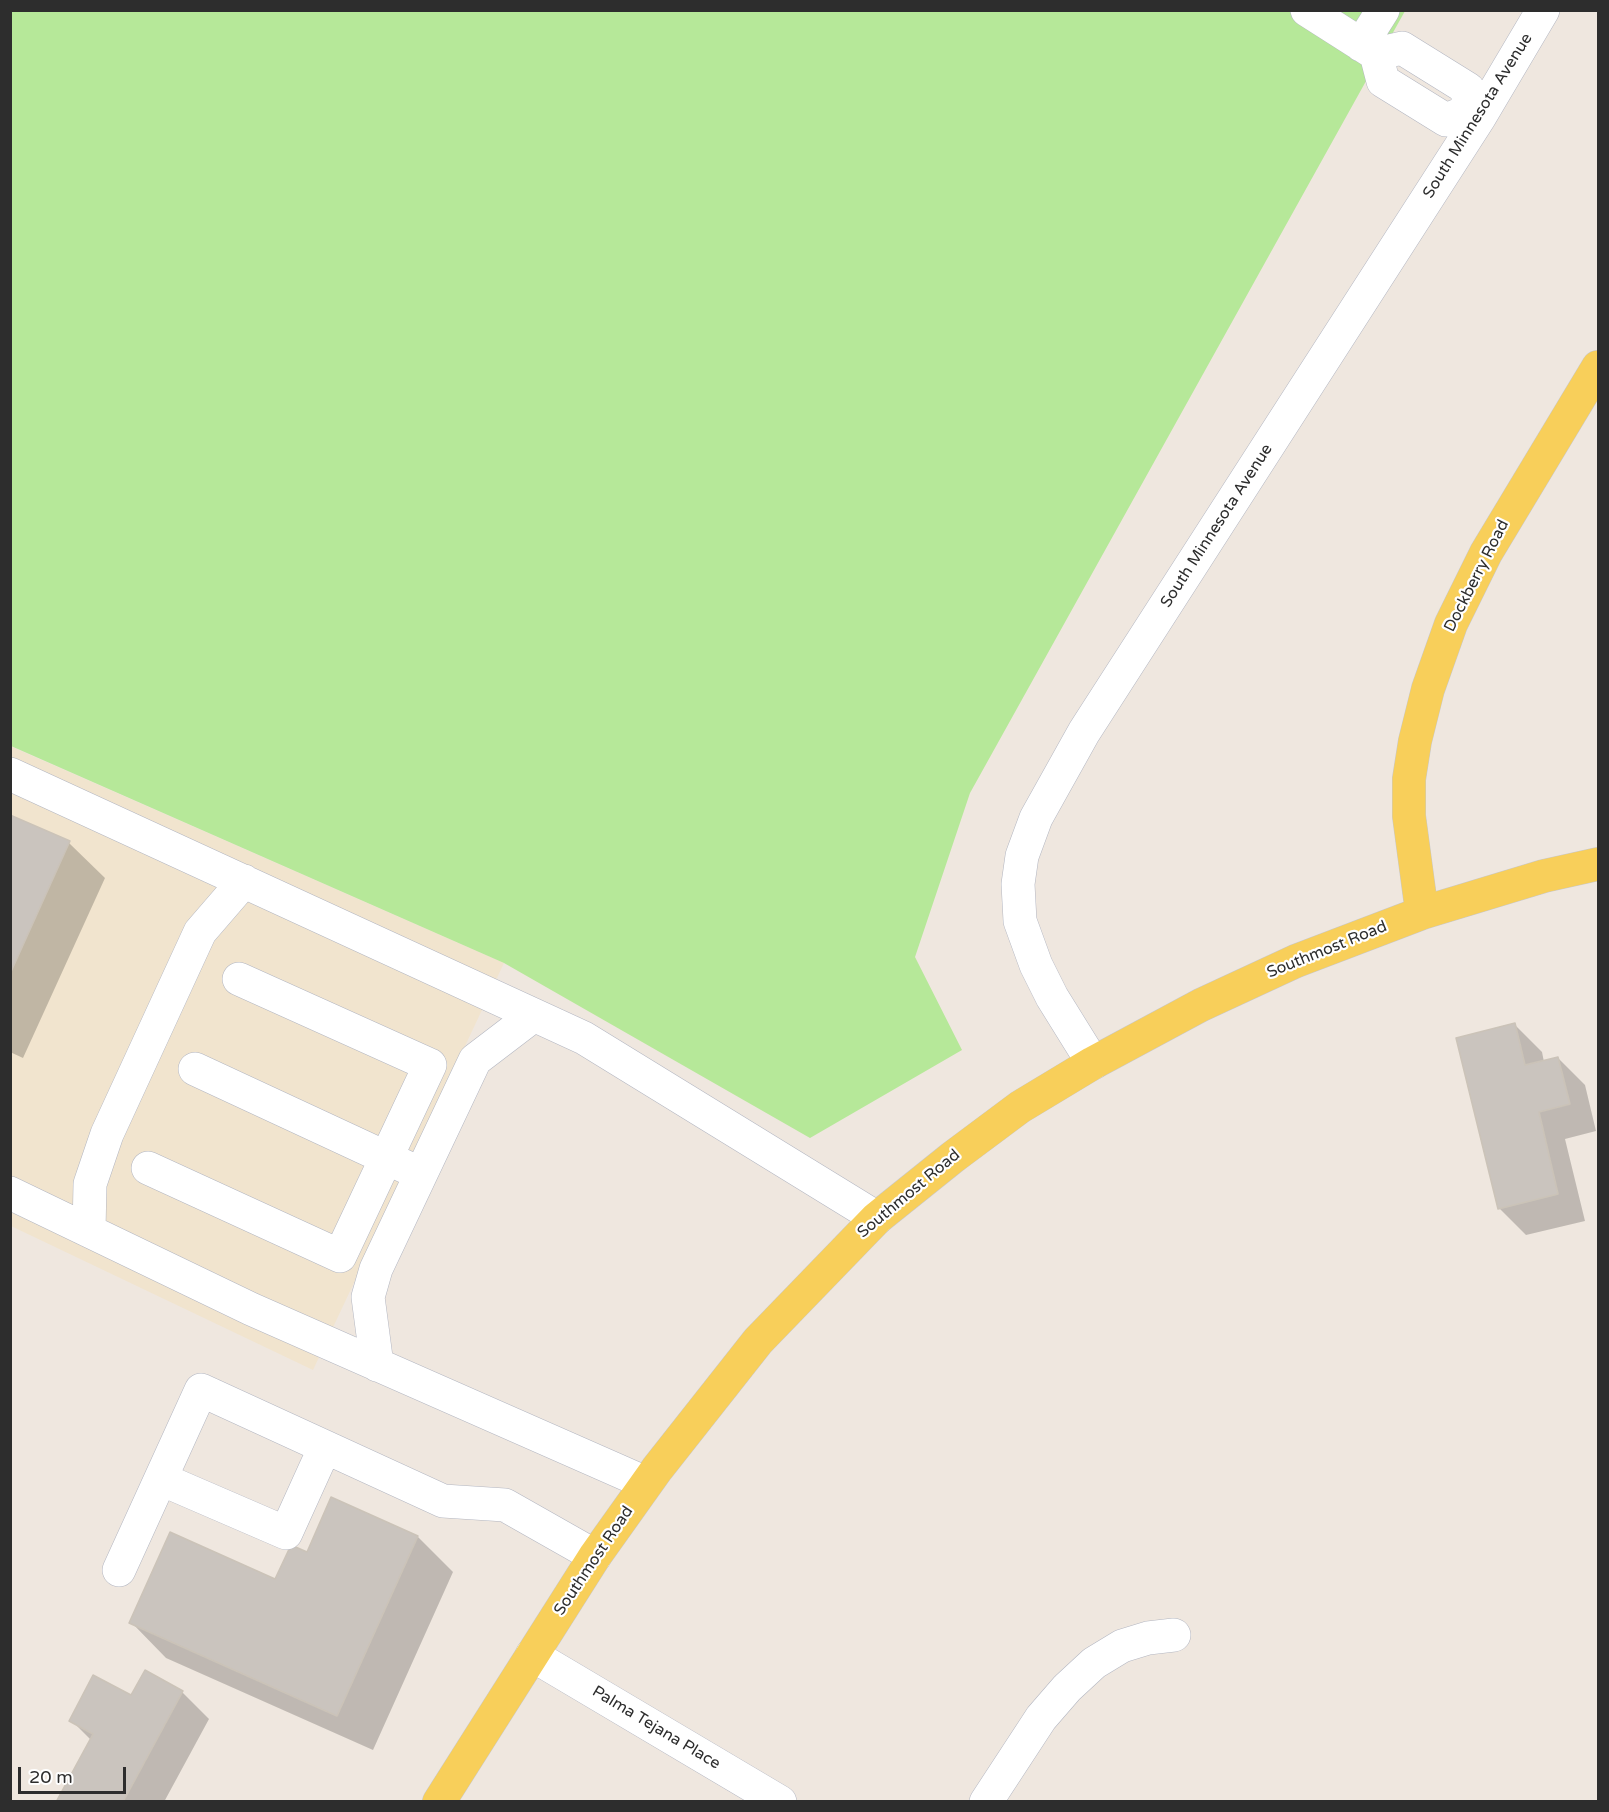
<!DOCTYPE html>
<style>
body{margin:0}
#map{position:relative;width:1609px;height:1812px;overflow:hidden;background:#efe7df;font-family:"Varela Round",sans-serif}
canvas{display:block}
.frame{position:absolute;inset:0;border:12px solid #2d2d2d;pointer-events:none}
.scale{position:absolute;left:18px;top:1767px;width:108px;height:27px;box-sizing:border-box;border:3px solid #2d2d2d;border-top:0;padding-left:8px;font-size:18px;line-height:21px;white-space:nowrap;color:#2d2d2d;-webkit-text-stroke:4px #fff;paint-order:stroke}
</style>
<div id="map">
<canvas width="1609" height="1812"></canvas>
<div class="frame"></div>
<div class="scale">20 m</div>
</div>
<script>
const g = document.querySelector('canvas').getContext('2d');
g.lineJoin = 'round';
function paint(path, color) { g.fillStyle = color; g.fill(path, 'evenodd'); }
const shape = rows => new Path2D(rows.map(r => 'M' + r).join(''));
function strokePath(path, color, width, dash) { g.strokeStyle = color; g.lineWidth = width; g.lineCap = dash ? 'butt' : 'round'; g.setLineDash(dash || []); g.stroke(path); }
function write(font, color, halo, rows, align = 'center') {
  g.font = font + ' "Varela Round",sans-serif'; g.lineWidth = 4.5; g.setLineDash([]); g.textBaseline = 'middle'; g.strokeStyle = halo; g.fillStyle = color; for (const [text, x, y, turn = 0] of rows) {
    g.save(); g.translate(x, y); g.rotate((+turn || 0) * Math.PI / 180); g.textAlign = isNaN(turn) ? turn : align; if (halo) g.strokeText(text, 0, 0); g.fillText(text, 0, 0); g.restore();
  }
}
paint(shape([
 [10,746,504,963,313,1370,11,1226]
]), '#f1e4ce');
paint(shape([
 [11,11,1405,11,970,793,915,957,962,1050,810,1138,504,963,11,746]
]), '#b6e899');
paint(shape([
 [10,816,69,843,105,878,23,1058,10,1052],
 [1515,1025,1542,1052,1544,1062,1558,1058,1585,1085,1596,1131,1565,1139,1585,1221,1526,1235,1499,1208],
 [418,1537,453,1572,373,1750,166,1658,131,1622,276,1581,307,1554],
 [182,1692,209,1719,164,1802,58,1802,91,1740,71,1720,132,1697]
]), '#0003');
const building = shape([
 [10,815,70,841,10,974,10,815],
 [1515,1023,1525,1065,1558,1057,1570,1104,1539,1112,1558,1194,1498,1209,1456,1038,1515,1023],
 [331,1497,418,1536,337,1716,129,1623,170,1532,275,1579,291,1545,307,1552,331,1497],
 [145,1670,183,1691,123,1802,56,1802,93,1734,69,1721,93,1675,131,1695,145,1670]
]);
paint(building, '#cac4be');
strokePath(building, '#cbc3b8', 1.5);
const minor = shape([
 [1307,10,1376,54],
 [1361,45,1383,10],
 [1402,48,1468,89,1468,111,1446,120,1383,81,1376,54,1402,48],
 [10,774,584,1038,877,1218],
 [1093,1063,1052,997,1036,965,1020,921,1018,884,1022,856,1036,818,1084,732,1479,118,1543,10],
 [195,1069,406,1167],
 [148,1168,340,1256,430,1065,239,979],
 [10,1193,251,1309,646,1483],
 [89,1231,90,1184,107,1134,200,932,244,881],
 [377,1365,368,1297,376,1269,475,1060,534,1015],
 [161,1479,286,1533,325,1447],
 [119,1570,201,1390,443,1501,505,1505,595,1556],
 [532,1655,780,1802],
 [986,1802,1041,1718,1067,1688,1094,1663,1122,1646,1148,1638,1174,1635]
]);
const major = shape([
 [1422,913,1409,816,1409,779,1415,741,1428,689,1451,624,1486,553,1598,367],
 [439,1802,595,1556,657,1469,758,1341,877,1218,953,1157,1020,1107,1093,1063,1201,1005,1296,961,1422,913,1544,876,1598,864]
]);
strokePath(minor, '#b3b6c1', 34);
strokePath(major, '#c8c8c8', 34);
strokePath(minor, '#fff', 33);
strokePath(major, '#f8cf5a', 33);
write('16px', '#2d2d2d', '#fff', [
 ["South Minnesota Avenue",1478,116,-58],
 ["South Minnesota Avenue",1217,526,-57],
 ["Dockberry Road",1477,576,-63],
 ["Southmost Road",1327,950,-22],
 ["Southmost Road",909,1194,-40],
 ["Southmost Road",594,1561,-56],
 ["Palma Tejana Place",656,1728,31]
]);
</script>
